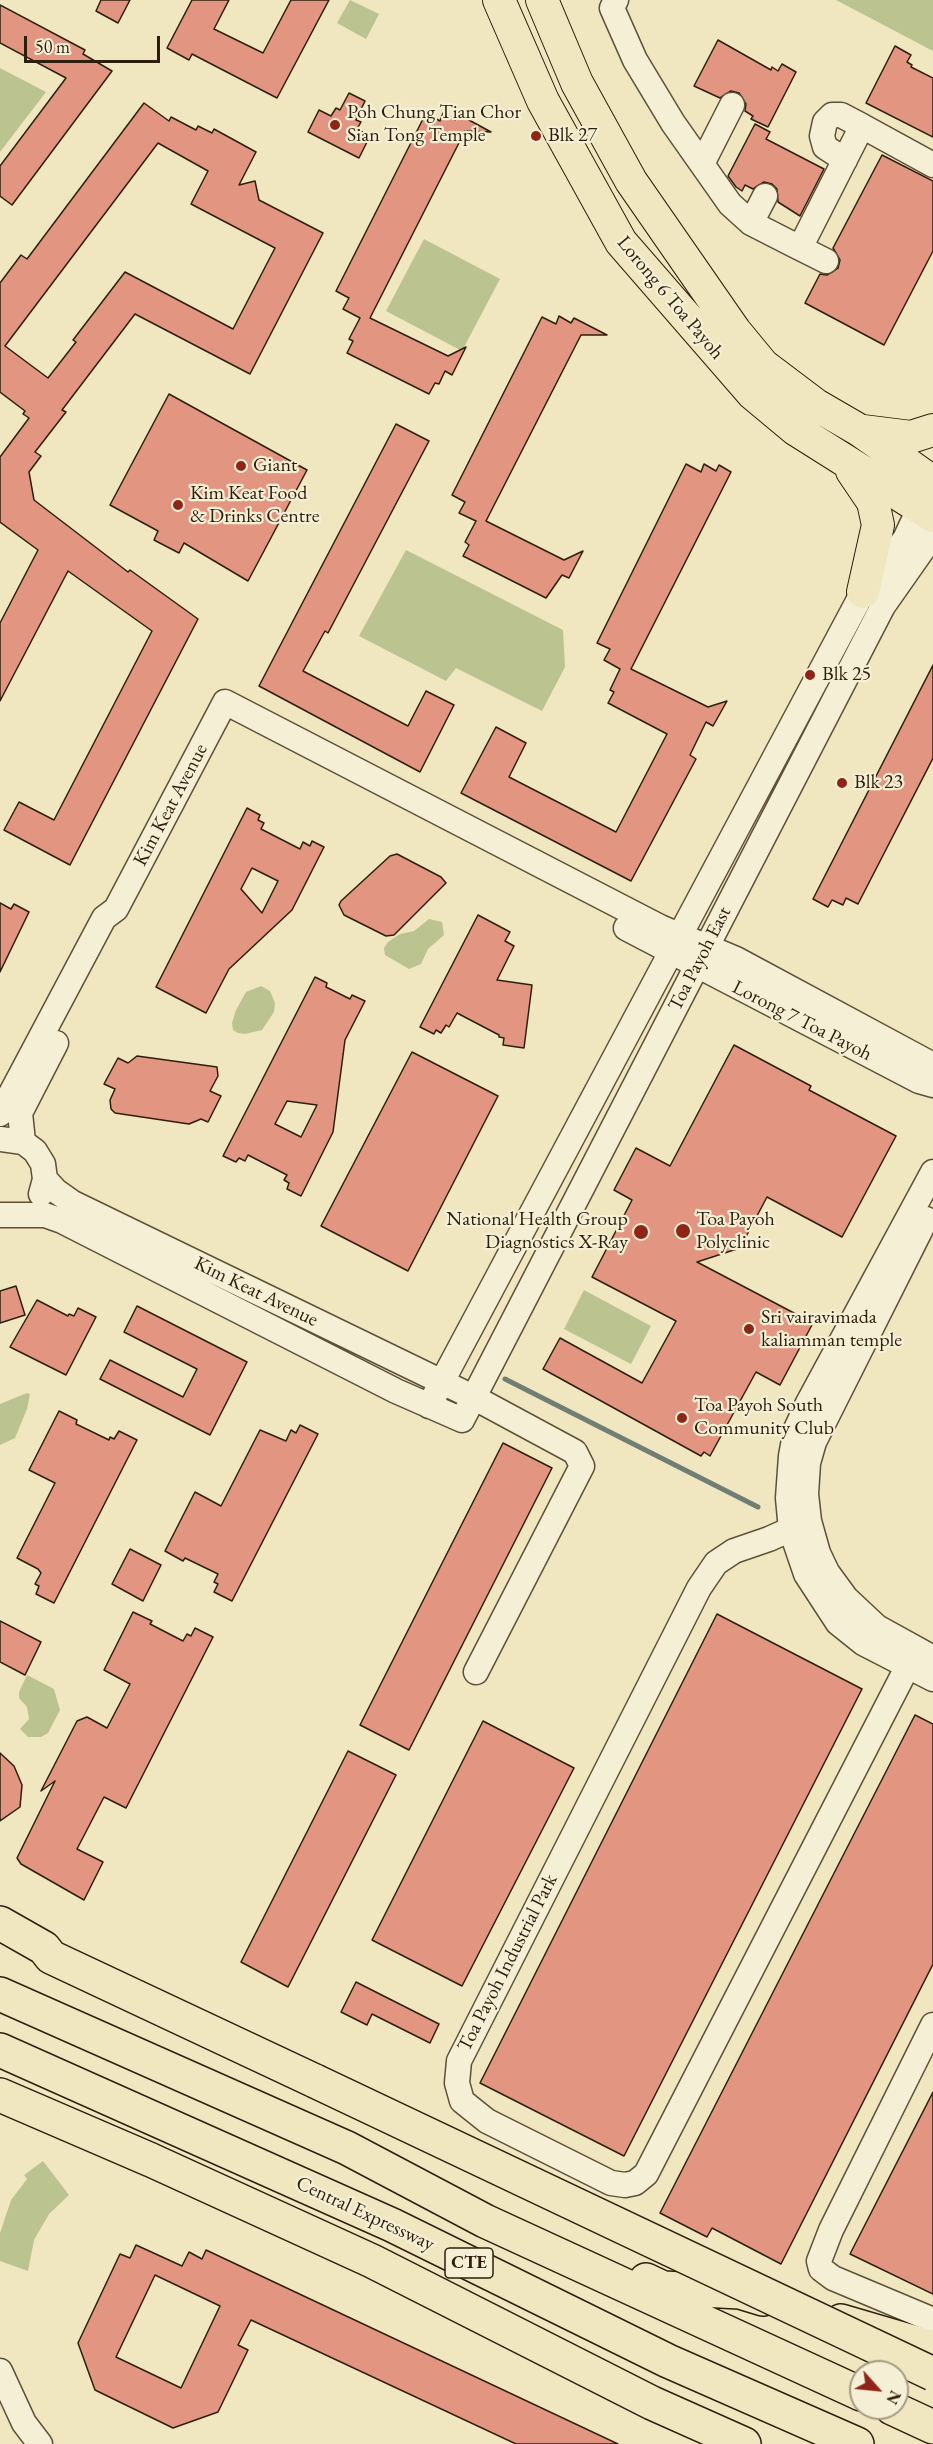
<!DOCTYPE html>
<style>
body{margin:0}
#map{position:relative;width:933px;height:2444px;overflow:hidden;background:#f0e6bf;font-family:"EB Garamond",serif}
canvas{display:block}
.north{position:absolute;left:849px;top:2360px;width:60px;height:60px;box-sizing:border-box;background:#f5efd5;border:2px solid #a59c85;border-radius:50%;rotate:117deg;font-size:16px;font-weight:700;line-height:24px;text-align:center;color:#2e1f0c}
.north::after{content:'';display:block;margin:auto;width:21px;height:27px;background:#8f2418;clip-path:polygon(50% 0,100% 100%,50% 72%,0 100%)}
.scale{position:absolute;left:24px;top:36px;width:136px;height:27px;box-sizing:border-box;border:3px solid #2e1f0c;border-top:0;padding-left:8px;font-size:18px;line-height:21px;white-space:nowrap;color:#2e1f0c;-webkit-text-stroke:4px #f5efd5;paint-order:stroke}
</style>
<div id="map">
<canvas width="933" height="2444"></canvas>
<div class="north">N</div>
<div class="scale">50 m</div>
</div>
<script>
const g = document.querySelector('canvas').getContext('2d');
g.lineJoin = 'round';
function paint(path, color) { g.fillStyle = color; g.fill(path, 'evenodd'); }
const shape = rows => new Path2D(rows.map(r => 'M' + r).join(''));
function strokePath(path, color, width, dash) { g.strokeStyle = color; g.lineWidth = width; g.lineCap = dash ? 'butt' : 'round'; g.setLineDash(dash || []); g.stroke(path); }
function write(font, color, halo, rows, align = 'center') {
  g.font = font + ' "EB Garamond",serif'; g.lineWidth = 4.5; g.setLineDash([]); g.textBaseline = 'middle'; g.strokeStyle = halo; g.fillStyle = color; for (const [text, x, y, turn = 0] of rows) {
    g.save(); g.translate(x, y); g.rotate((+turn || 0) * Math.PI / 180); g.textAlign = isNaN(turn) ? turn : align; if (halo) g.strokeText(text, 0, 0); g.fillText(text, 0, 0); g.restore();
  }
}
paint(shape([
 [350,0,379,14,366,39,337,23],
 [836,0,933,0,933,51],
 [0,68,46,92,0,152],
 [424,239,500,279,462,351,386,311],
 [406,550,563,630,565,667,542,711,456,668,446,681,359,636],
 [429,919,442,922,444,935,428,949,421,964,409,969,385,955,384,948,388,942,400,934,414,931],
 [261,986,270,991,275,1003,274,1012,262,1030,245,1034,238,1033,233,1030,232,1023,236,1010,246,992],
 [584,1290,651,1326,631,1364,564,1329],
 [27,1393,30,1394,27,1409,15,1438,0,1445,0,1404],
 [27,1675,54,1689,60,1710,48,1733,41,1737,28,1737,20,1729,29,1719,27,1707,19,1698,19,1692],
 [43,2161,69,2195,49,2214,34,2240,28,2271,0,2261,0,2233,11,2200,27,2179,24,2175]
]), '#bbc491');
strokePath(shape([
 [505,1379,758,1507]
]), '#707e74', 5);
const building = shape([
 [101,0,130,0,118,23,96,11,101,0],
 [192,0,229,0,214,29,263,53,291,0,329,0,277,98,192,54,189,60,167,48,192,0],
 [0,5,85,50,83,54,112,71,12,205,0,196,0,166,66,78,0,43,0,5],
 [718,40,771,70,772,67,778,71,782,64,796,72,768,127,751,119,753,116,745,111,746,104,739,93,731,91,720,98,694,86,718,40],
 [895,46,911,55,907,62,912,65,911,67,933,78,933,137,866,103,895,46],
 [349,93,365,101,356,120,361,122,357,129,370,136,359,158,308,132,319,110,331,116,336,108,340,110,349,93],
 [144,103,169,121,171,117,196,130,198,126,212,133,214,129,256,152,239,185,255,181,259,200,323,233,250,374,135,314,62,410,66,412,35,452,41,456,29,472,34,500,128,572,130,570,198,619,70,865,4,830,19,802,54,820,152,631,68,571,0,701,0,623,38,550,0,522,0,457,29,418,23,414,25,411,0,392,0,283,21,255,27,259,144,103],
 [158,143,208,171,191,204,275,248,233,329,125,272,73,340,76,342,48,378,5,346,158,143],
 [426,113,440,121,443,113,455,120,458,114,491,132,465,131,370,318,448,356,466,347,452,375,445,371,439,384,435,383,429,394,347,353,353,341,349,339,360,318,343,309,349,298,336,291,426,113],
 [755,124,770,132,766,139,824,169,800,216,778,202,777,189,772,184,764,182,753,189,745,185,742,191,736,187,728,176,755,124],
 [882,155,933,181,933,251,884,345,805,303,820,274,827,275,838,268,840,260,833,248,882,155],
 [559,316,571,323,574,318,607,335,581,335,486,521,564,560,583,551,569,578,562,575,546,598,463,556,469,545,465,542,476,521,459,513,465,502,452,495,542,317,556,324,559,316],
 [169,394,307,470,248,581,184,543,179,553,154,540,158,531,110,505,169,394],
 [396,424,429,441,328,633,325,631,303,671,408,726,426,691,454,705,420,772,259,686,396,424],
 [686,464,701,472,704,464,716,471,719,465,731,472,631,669,708,707,727,701,713,726,706,722,690,755,696,759,631,881,461,793,496,727,526,743,509,777,616,832,667,734,608,703,614,692,610,690,620,669,604,660,610,649,597,643,686,464],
 [933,665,933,758,858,904,846,898,843,905,832,900,828,907,813,899,933,665],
 [247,808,260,815,258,820,264,823,261,829,300,849,303,842,310,846,312,841,324,847,292,910,229,969,206,1013,156,987,247,808],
 [252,868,278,881,262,913,241,889,252,868],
 [397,854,441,877,446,883,394,935,386,936,344,915,339,905,341,901,390,856,397,854],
 [0,903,11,909,14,904,29,912,0,972,0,903],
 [478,915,510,932,505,941,514,946,497,980,532,985,524,1048,503,1045,504,1038,499,1037,499,1035,457,1013,449,1027,446,1025,441,1033,436,1030,434,1034,420,1027,478,915],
 [315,977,327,983,326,987,350,999,352,995,365,1001,345,1040,333,1132,301,1196,287,1189,289,1183,284,1180,287,1175,248,1155,245,1161,239,1158,236,1162,223,1156,315,977],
 [287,1101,317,1105,301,1137,275,1124,287,1101],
 [734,1045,811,1086,809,1090,896,1136,842,1237,767,1197,740,1248,697,1262,813,1323,780,1385,756,1372,710,1456,704,1452,701,1456,543,1369,560,1338,642,1383,676,1321,592,1277,632,1200,614,1190,636,1148,670,1166,734,1045],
 [412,1052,498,1096,408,1271,321,1226,412,1052],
 [137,1056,217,1067,218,1076,210,1091,221,1096,208,1122,201,1119,189,1124,115,1113,111,1109,110,1100,115,1089,104,1084,118,1058,128,1063,137,1056],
 [16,1286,25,1315,0,1323,0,1291,16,1286],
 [37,1300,68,1316,69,1314,74,1316,78,1308,96,1317,66,1375,10,1347,37,1300],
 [137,1306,247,1362,210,1435,100,1379,110,1360,183,1397,197,1369,124,1332,137,1306],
 [59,1411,77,1420,76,1424,109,1440,110,1437,114,1439,119,1431,137,1440,54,1603,36,1594,39,1586,35,1584,41,1573,38,1569,17,1558,55,1483,29,1470,59,1411],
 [300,1425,318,1434,232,1601,214,1592,218,1584,214,1582,218,1574,185,1558,183,1561,165,1551,195,1492,221,1506,260,1430,286,1441,291,1430,296,1433,300,1425],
 [503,1443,552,1468,409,1750,360,1725,503,1443],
 [130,1549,161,1565,143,1601,112,1584,130,1549],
 [133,1612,152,1621,150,1624,183,1641,187,1634,191,1636,195,1628,213,1637,126,1808,104,1797,77,1849,103,1862,84,1900,21,1864,17,1858,55,1781,41,1791,77,1721,87,1717,107,1728,130,1684,104,1670,133,1612],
 [717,1614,862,1689,624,2156,480,2083,717,1614],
 [0,1621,41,1642,25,1675,0,1662,0,1621],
 [915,1715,933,1724,933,1964,781,2264,712,2228,707,2237,660,2213,915,1715],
 [483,1721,574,1768,462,1986,372,1940,483,1721],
 [348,1751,396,1775,288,1987,241,1962,348,1751],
 [0,1753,14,1766,22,1785,20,1807,0,1821,0,1753],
 [356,1982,439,2024,430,2043,372,2014,367,2025,341,2012,356,1982],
 [933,2092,933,2294,850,2254,933,2092],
 [136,2245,182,2266,189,2252,202,2259,206,2250,618,2444,516,2444,251,2320,238,2345,248,2350,218,2412,173,2428,95,2390,78,2343,120,2254,130,2258,136,2245],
 [155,2275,220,2306,181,2388,116,2357,155,2275]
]);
paint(building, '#e29681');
strokePath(building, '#2e1f0c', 1.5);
const minor = shape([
 [616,0,612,8,635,60,673,123,730,204,751,223,800,248,862,126,933,165],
 [845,160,825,147,822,136,825,122,832,115,841,115,862,126],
 [702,164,732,105],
 [751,223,765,196],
 [800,248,826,261],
 [626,928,919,1081,933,1085],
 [0,1114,104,918,116,909,225,702,660,927,736,959,933,1065],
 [0,1139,23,1142,35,1151,43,1164,45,1179,41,1194],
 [23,1142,20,1113,56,1043],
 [933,1172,808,1403,796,1429,791,1456,788,1498,791,1530,806,1574,838,1623,863,1643,933,1679],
 [45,1179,56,1191,73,1203,473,1397,575,1452,582,1466,476,1672],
 [0,1215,45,1215,62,1221,396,1391,462,1420,883,606,923,549,933,526],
 [926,1219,814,1442,808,1463,806,1494,809,1521,818,1553,827,1572,846,1598,877,1627,933,1658],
 [429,1406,863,592,905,539,927,492],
 [809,1521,769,1539,734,1551,716,1563,699,1588,459,2061,457,2083,462,2101,487,2121,611,2183,625,2185,635,2183,646,2174,916,1650],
 [933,2025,831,2230,819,2261,821,2269,833,2278,933,2320],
 [0,2371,24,2423,40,2444]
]);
const major = shape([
 [499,0,543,101,621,242,753,394,795,429,933,516],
 [542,0,577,83,631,181,735,331,763,365,816,405,859,430,933,482],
 [863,431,911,437,933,430],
 [852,471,873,502,878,525,863,592]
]);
const highway = shape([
 [0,1923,44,1948,51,1957,315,2081],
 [0,1994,347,2148,485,2221,861,2394],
 [0,2050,392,2225,668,2361,857,2444],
 [0,2095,151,2160,372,2261,652,2403,744,2444],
 [646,2280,663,2288,740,2292,763,2299],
 [841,2321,933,2348],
 [892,2408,933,2427]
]);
strokePath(minor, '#5e5139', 27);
strokePath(major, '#2e1f0c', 34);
strokePath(highway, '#2e1f0c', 36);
strokePath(minor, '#f5efd5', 24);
strokePath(major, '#f0e6bf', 32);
strokePath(highway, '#f0e6bf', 33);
const highwayBridge = shape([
 [315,2081,933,2374]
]);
strokePath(highwayBridge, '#2e1f0c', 36, []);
strokePath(highwayBridge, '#f0e6bf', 33);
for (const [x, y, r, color] of [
 [335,125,6,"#8f2418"],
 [536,136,6,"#8f2418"],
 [241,466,6,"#8f2418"],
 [178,505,6,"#8f2418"],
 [810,675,6,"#8f2418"],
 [842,783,6,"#8f2418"],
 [683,1231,8,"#8f2418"],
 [641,1232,8,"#8f2418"],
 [749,1329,6,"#8f2418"],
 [682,1418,6,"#8f2418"]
]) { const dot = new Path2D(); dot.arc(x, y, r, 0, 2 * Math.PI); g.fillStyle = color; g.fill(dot); strokePath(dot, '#f5efd5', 2); }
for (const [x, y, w] of [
 [469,2263,48]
]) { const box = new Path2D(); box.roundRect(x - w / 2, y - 15, w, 30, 4.5); g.fillStyle = '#f5efd5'; g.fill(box); strokePath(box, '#2e1f0c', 1.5); }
write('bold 18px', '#2e1f0c', null, [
 ["CTE",469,2263]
]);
write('20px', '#2e1f0c', '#f5efd5', [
 ["Poh Chung Tian Chor",347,113],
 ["Sian Tong Temple",347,136],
 ["Blk 27",548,136],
 ["Giant",253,466],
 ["Kim Keat Food",190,494],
 ["& Drinks Centre",190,517],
 ["Blk 25",822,675],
 ["Blk 23",854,783],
 ["National Health Group",628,1220,"right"],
 ["Diagnostics X-Ray",628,1243,"right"],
 ["Toa Payoh",696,1220],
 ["Polyclinic",696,1243],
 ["Sri vairavimada",761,1318],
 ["kaliamman temple",761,1341],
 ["Toa Payoh South",694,1406],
 ["Community Club",694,1429]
], 'left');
write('20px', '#2e1f0c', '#f5efd5', [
 ["Lorong 6 Toa Payoh",670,298,50],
 ["Kim Keat Avenue",171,805,-62],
 ["Toa Payoh East",700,959,-63],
 ["Lorong 7 Toa Payoh",802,1021,27],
 ["Kim Keat Avenue",256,1292,26],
 ["Toa Payoh Industrial Park",508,1963,-63],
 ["Central Expressway",365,2214,25]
]);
</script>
